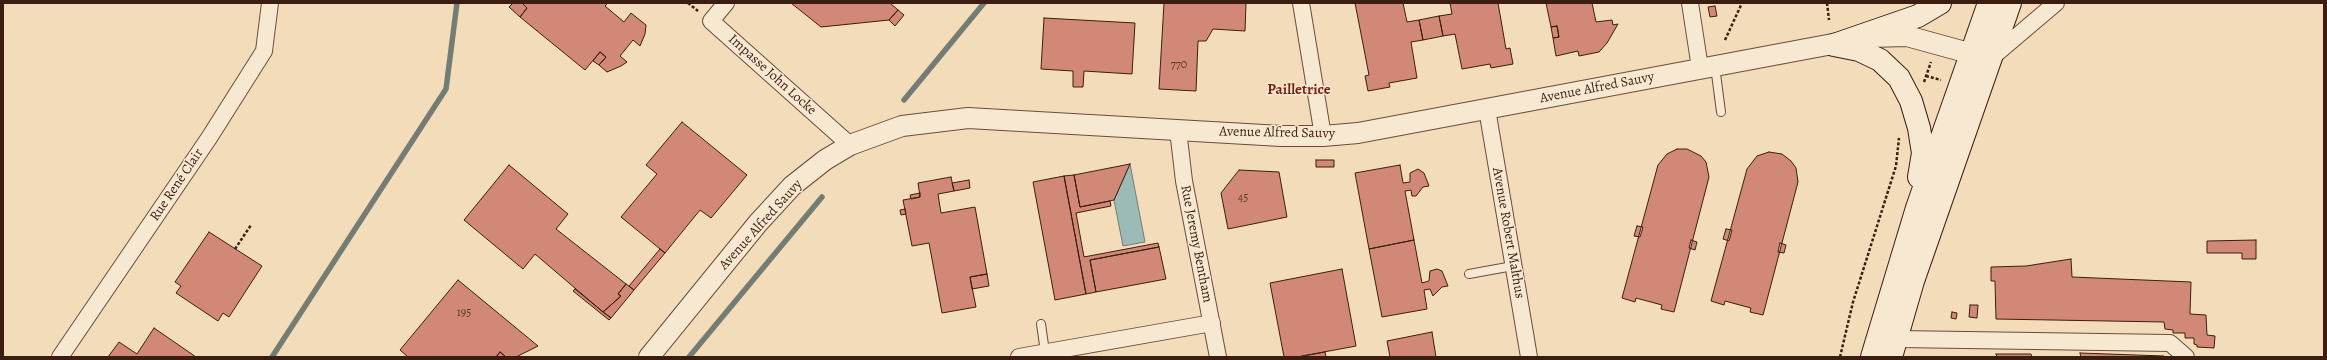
<!DOCTYPE html>
<meta charset="utf-8">
<style>
body{margin:0}
#map{position:relative;width:2327px;height:360px;overflow:hidden;background:#f2dcba;font-family:Alegreya,serif}
canvas{display:block}
.frame{position:absolute;inset:0;border:4px solid #3b1e11;pointer-events:none}
</style>
<div id="map">
<canvas width="2327" height="360"></canvas>
<div class="frame"></div>
</div>
<script>
const g = document.querySelector('canvas').getContext('2d');
g.lineJoin = 'round';
function paint(path, color) { g.fillStyle = color; g.fill(path, 'evenodd'); }
const shape = rows => new Path2D(rows.map(r => 'M' + r).join(''));
function strokePath(path, color, width, dash) { g.strokeStyle = color; g.lineWidth = width; g.lineCap = dash ? 'butt' : 'round'; g.setLineDash(dash || []); g.stroke(path); }
function write(font, color, halo, rows, align = 'center') {
  g.font = font + ' Alegreya,serif'; g.lineWidth = 3; g.setLineDash([]); g.textBaseline = 'middle'; g.strokeStyle = halo; g.fillStyle = color; for (const [text, x, y, turn = 0] of rows) {
    g.save(); g.translate(x, y); g.rotate((+turn || 0) * Math.PI / 180); g.textAlign = isNaN(turn) ? turn : align; if (halo) g.strokeText(text, 0, 0); g.fillText(text, 0, 0); g.restore();
  }
}
const water = shape([
 [1130,164,1145,242,1123,246,1114,200,1130,164]
]);
paint(water, '#9cbab6');
strokePath(water, '#757c74', 1);
strokePath(shape([
 [904,100,984,3],
 [272,357,446,89,457,3],
 [689,357,822,197]
]), '#757c74', 5.5);
const building = shape([
 [513,3,522,3,527,8,520,17,509,7,513,3],
 [522,3,608,3,605,6,624,22,631,13,646,25,645,34,640,46,633,40,620,56,627,62,621,66,607,72,599,65,606,57,600,52,585,70,520,17,527,8,522,3],
 [791,3,890,3,898,10,889,20,821,27,791,3],
 [1164,3,1246,3,1245,31,1213,29,1206,41,1198,41,1196,91,1159,89,1164,3],
 [1355,3,1403,3,1407,22,1419,20,1423,40,1411,42,1417,78,1389,83,1390,87,1368,91,1365,76,1369,75,1355,3],
 [1450,3,1498,3,1506,49,1510,48,1513,64,1491,68,1490,64,1462,69,1455,34,1443,36,1439,16,1452,14,1450,3],
 [1546,3,1592,3,1596,22,1612,20,1613,25,1618,24,1607,43,1599,52,1579,56,1578,51,1556,56,1553,38,1559,37,1557,26,1551,27,1546,3],
 [1715,6,1717,16,1710,17,1708,7,1715,6],
 [898,10,904,15,895,26,889,20,898,10],
 [1439,16,1443,36,1423,40,1419,20,1439,16],
 [1044,18,1135,23,1132,74,1084,71,1083,87,1073,87,1073,71,1041,69,1044,18],
 [1557,26,1559,37,1553,38,1551,27,1557,26],
 [600,52,606,57,599,65,593,61,600,52],
 [682,122,747,175,711,218,700,210,665,253,621,217,657,174,646,165,682,122],
 [1677,149,1687,149,1701,156,1706,162,1709,177,1674,312,1661,309,1662,305,1636,298,1635,302,1622,298,1658,165,1667,154,1677,149],
 [1769,152,1782,154,1791,161,1796,168,1798,182,1763,315,1750,312,1751,308,1725,301,1724,305,1711,301,1747,169,1757,156,1769,152],
 [1316,160,1334,160,1334,167,1316,167,1316,160],
 [1130,164,1114,200,1080,207,1074,175,1130,164],
 [509,165,568,214,556,229,626,284,618,294,621,296,603,312,535,254,523,269,464,220,509,165],
 [1400,165,1403,183,1410,182,1410,173,1418,169,1424,173,1429,186,1423,187,1416,196,1412,196,1411,190,1405,191,1414,240,1369,249,1355,173,1400,165],
 [1239,170,1279,172,1287,217,1228,229,1221,193,1239,170],
 [1074,175,1080,207,1110,201,1111,206,1076,213,1084,257,1158,243,1159,247,1090,260,1096,292,1086,294,1064,176,1074,175],
 [1064,176,1086,294,1055,300,1033,182,1064,176],
 [951,177,954,191,938,194,941,213,975,207,987,274,970,277,976,307,942,313,929,243,912,246,903,200,920,197,918,183,951,177],
 [969,180,970,188,954,191,952,183,969,180],
 [920,193,920,197,911,199,910,195,920,193],
 [905,209,906,214,901,215,900,210,905,209],
 [1637,226,1643,227,1640,237,1634,236,1637,226],
 [1726,229,1732,230,1729,241,1723,239,1726,229],
 [209,232,262,266,229,317,223,313,218,321,176,293,181,286,175,282,209,232],
 [1414,240,1422,283,1429,281,1430,271,1437,269,1442,271,1448,286,1442,287,1433,296,1430,289,1424,290,1427,309,1382,317,1369,249,1414,240],
 [1691,240,1697,242,1695,250,1689,248,1691,240],
 [2256,240,2256,259,2242,259,2242,253,2207,253,2207,241,2256,240],
 [1780,243,1786,245,1784,253,1778,252,1780,243],
 [1159,247,1166,279,1096,292,1090,260,1159,247],
 [660,249,665,253,634,290,629,286,660,249],
 [2071,259,2072,277,2191,282,2190,314,2206,315,2207,335,2215,336,2214,348,2197,347,2197,345,2194,344,2194,338,2185,338,2185,333,2173,333,2173,330,2165,329,2164,322,1996,319,1995,281,1991,281,1991,267,2026,266,2071,259],
 [1342,269,1356,346,1297,357,1284,357,1270,283,1342,269],
 [987,274,989,286,972,289,970,277,987,274],
 [458,280,538,346,516,357,506,357,500,352,496,357,408,357,400,350,458,280],
 [626,284,634,290,611,318,603,312,621,296,618,294,626,284],
 [575,289,603,312,611,318,609,320,573,291,575,289],
 [1970,305,1978,305,1977,318,1969,317,1970,305],
 [1952,312,1957,313,1956,319,1951,318,1952,312],
 [154,328,196,357,108,357,119,342,137,354,154,328],
 [1432,332,1436,357,1390,357,1387,341,1432,332],
 [500,352,506,357,496,357,500,352],
 [1325,352,1326,357,1298,357,1325,352],
 [2080,353,2164,356,2165,357,2081,357,2080,353],
 [1996,354,2031,354,2032,357,1997,357,1996,354]
]);
paint(building, '#d28876');
strokePath(building, '#3b1e11', 1);
const service = shape([
 [1715,66,1721,112],
 [1469,274,1513,266],
 [1041,324,1045,352]
]);
const minor = shape([
 [726,3,711,21,850,145],
 [1301,3,1323,136],
 [1690,3,1700,68],
 [1990,59,2056,3],
 [1487,109,1529,357],
 [1178,130,1184,181,1218,357],
 [1897,339,2170,343,2186,357],
 [60,357,209,138,264,51,270,3],
 [1019,357,1212,323]
]);
const tertiary = shape([
 [649,357,758,223,792,186,825,160,850,145,902,126,968,118,1281,136,1323,136,1358,133,1870,37,1907,36,1987,58]
]);
const secondary = shape([
 [1834,45,1859,50,1880,60,1899,78,1911,101,1919,128,1923,153,1919,177],
 [1834,45,1918,16,1940,3],
 [1872,357,1917,208,1989,3],
 [1891,357,1913,281,2010,3]
]);
strokePath(service, '#694e3b', 10);
strokePath(minor, '#694e3b', 18);
strokePath(tertiary, '#694e3b', 22);
strokePath(secondary, '#3b1e11', 24);
strokePath(shape([
 [688,3,698,11],
 [1827,3,1829,20],
 [1725,40,1742,3],
 [1926,76,1941,80],
 [1924,82,1931,62],
 [235,249,251,225],
 [1840,357,1853,302,1896,166,1899,138]
]), '#3b1e11', 2.5, [3, 2]);
strokePath(service, '#f7e8d2', 8);
strokePath(minor, '#f7e8d2', 16);
strokePath(tertiary, '#f7e8d2', 20);
strokePath(secondary, '#f7e8d2', 22);
write('12px', '#61382a', null, [
 ["770",1179,65],
 ["45",1243,198],
 ["195",464,313]
]);
write('14px', '#3b1e11', '#f7e8d2', [
 ["Impasse John Locke",772,75,42],
 ["Avenue Alfred Sauvy",1597,88,-11],
 ["Avenue Alfred Sauvy",1277,133,1],
 ["Rue René Clair",177,185,-56],
 ["Avenue Alfred Sauvy",761,225,-48],
 ["Avenue Robert Malthus",1508,233,80],
 ["Rue Jeremy Bentham",1196,244,79]
]);
write('bold 15px', '#7a1f14', '#f7e8d2', [
 ["Pailletrice",1299,90]
]);
</script>
